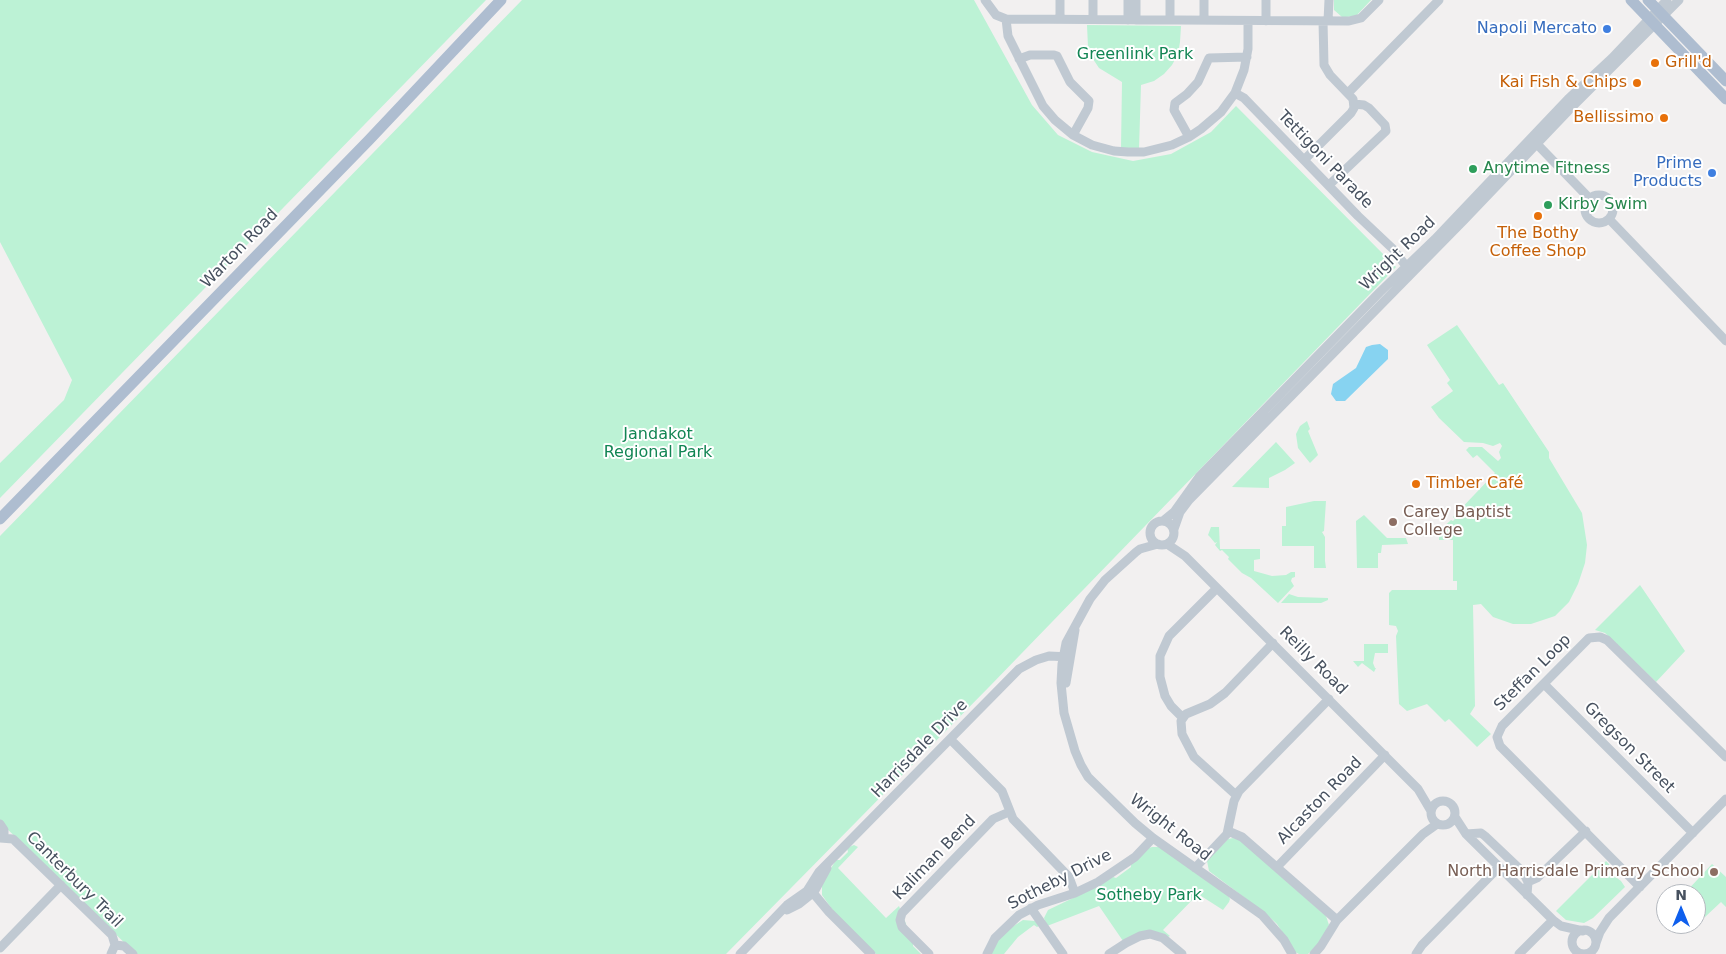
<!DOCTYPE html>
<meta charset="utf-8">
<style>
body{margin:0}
#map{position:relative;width:1726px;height:954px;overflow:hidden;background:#f2f0f0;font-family:"DejaVu Sans",sans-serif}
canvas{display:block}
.north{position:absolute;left:1656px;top:884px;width:50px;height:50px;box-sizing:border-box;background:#fff;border:1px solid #b5b9bf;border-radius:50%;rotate:0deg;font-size:14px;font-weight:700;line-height:20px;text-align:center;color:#47515f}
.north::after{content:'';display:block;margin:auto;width:18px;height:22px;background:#0f5fed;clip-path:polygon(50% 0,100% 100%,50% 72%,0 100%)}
</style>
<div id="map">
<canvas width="1726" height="954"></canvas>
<div class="north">N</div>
</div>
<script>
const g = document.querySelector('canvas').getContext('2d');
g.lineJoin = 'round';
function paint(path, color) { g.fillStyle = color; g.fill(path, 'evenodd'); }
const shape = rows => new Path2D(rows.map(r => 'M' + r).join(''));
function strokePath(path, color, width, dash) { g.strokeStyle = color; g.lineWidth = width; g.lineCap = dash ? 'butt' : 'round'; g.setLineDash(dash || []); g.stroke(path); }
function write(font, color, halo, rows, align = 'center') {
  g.font = font + ' "DejaVu Sans",sans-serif'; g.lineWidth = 4; g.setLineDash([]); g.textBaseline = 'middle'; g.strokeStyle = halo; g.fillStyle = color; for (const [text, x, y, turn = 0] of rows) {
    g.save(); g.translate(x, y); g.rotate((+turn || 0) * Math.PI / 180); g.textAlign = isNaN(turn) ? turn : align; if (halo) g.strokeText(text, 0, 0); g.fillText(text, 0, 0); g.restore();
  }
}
paint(shape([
 [0,0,486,0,0,498,0,463,64,400,72,380,0,242],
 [522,0,974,0,1032,105,1058,135,1092,152,1133,161,1171,154,1211,132,1236,106,1396,267,989,687,726,954,136,954,0,822,0,536],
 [1334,0,1371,0,1356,16,1347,17,1342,17,1334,10],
 [1087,25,1181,26,1180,42,1178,54,1172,65,1164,74,1154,81,1141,85,1139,149,1121,148,1122,82,1099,68,1093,59,1088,47],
 [1457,325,1499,385,1503,383,1549,452,1549,458,1582,513,1587,545,1585,563,1578,584,1569,602,1555,616,1531,624,1513,624,1493,617,1481,604,1473,605,1475,706,1470,714,1491,734,1477,747,1449,719,1445,722,1427,704,1407,711,1399,704,1396,636,1398,631,1396,626,1389,625,1389,593,1392,590,1457,590,1457,581,1453,581,1453,540,1439,540,1439,531,1451,520,1453,521,1455,519,1453,517,1495,473,1477,455,1473,458,1466,450,1469,447,1482,447,1498,461,1501,458,1499,452,1502,446,1500,443,1493,446,1483,443,1464,442,1439,418,1431,407,1453,391,1447,383,1450,380,1427,345],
 [1307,421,1310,429,1308,431,1318,455,1310,463,1298,448,1296,434,1300,426],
 [1276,442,1295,463,1285,470,1269,478,1269,488,1232,487],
 [1314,501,1326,501,1324,531,1322,532,1325,537,1325,561,1326,568,1314,568,1314,546,1282,546,1282,526,1286,526,1286,507],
 [1364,515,1387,538,1406,538,1408,544,1382,545,1381,553,1378,553,1378,568,1357,568,1356,521],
 [1211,527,1219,527,1220,549,1260,549,1260,559,1254,560,1254,571,1272,576,1286,575,1291,572,1295,572,1295,577,1292,578,1291,581,1294,586,1278,603,1251,578,1242,573,1228,559,1229,557,1222,550,1220,551,1215,545,1217,542,1215,543,1210,537,1211,536,1210,537,1208,535],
 [1640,585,1685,651,1656,682,1605,633,1595,630],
 [1289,594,1298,597,1328,598,1328,600,1321,603,1281,603],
 [1364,644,1388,644,1388,653,1375,653,1373,663,1375,668,1376,668,1374,672,1362,663,1358,667,1353,661,1364,661],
 [1233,838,1240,840,1326,916,1329,925,1320,942,1308,954,1299,954,1295,952,1277,924,1265,913,1209,871,1207,861,1228,839],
 [854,845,858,847,838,868,886,918,899,906,913,942,913,946,921,954,876,954,834,912,822,895,822,883,836,860,840,860,848,852,847,848],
 [1152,847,1159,847,1228,895,1230,899,1229,902,1223,910,1198,894,1163,930,1170,936,1168,937,1160,933,1152,931,1123,941,1099,906,1047,926,1044,918,1048,910,1096,887,1113,877,1116,878,1131,867,1131,864,1149,848],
 [1606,861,1609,864,1610,873,1621,881,1625,887,1593,918,1584,923,1566,920,1556,911],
 [1712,864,1726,877,1726,907,1721,902,1705,917,1696,908,1696,894,1684,894],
 [1023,920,1035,921,1039,926,1037,927,1034,925,1018,937,1004,954,990,954,999,939,1012,927]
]), '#bcf2d5');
paint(shape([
 [1380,344,1388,350,1388,359,1345,401,1336,401,1331,394,1333,384,1356,368,1366,347,1372,345]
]), '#87d3f1');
strokePath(shape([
 [985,0,996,15,1006,19,1008,36,1043,106,1055,120,1073,135,1092,145,1114,151,1128,152,1144,152,1172,145,1189,137,1201,129,1221,112,1235,93,1244,70,1248,49,1248,21],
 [1060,0,1060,19],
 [1136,0,1136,20],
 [1266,0,1266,21],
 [1006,19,1349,21,1361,18,1379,0],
 [1093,19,1093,0],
 [1128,20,1128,0],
 [1170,20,1170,0],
 [1204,20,1204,0],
 [1328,21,1329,0],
 [1019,59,1030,55,1054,55,1057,56,1070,82,1089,101,1088,108,1073,135],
 [1235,93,1244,98,1358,216,1393,249,1409,270],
 [1348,93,1439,0],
 [1189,137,1174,110,1175,103,1187,94,1198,82,1209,58,1247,57],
 [1534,141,1590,199],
 [1304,160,1351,113,1354,108,1353,99,1330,75,1324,65,1323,21],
 [1329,185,1386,131,1385,125,1369,108,1364,105,1354,104],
 '1585 209a14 14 0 1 1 28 0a14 14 0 1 1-28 0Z',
 [1609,219,1726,341],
 [1163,521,1174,512,1199,477,1380,292,1435,239,1568,99,1612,58,1667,0],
 '1150 533a12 12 0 1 1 24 0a12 12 0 1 1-24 0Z',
 [1174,529,1180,512,1189,500,1464,220,1574,105,1679,0],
 [1158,544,1140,549,1136,552,1105,580,1090,599,1066,643,1062,664,1061,683,1064,713,1075,751,1081,765,1088,777,1135,823,1153,838,1262,915,1284,940,1292,954],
 [1167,544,1185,556,1418,789,1431,811],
 [1066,683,1075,630],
 [1544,684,1693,833],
 [1183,718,1171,706,1165,696,1160,677,1160,656,1169,636,1217,588],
 [950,739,1002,791,1013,819,1069,877,1075,893],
 [1236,795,1194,757,1182,734,1181,721,1186,714,1210,704,1225,693,1273,643],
 '1431 813a12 12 0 1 1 24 0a12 12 0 1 1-24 0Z',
 [1455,817,1466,834,1553,920,1561,926,1583,931],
 [0,824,4,830,4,838],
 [1228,831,1242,837,1337,920],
 [1466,834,1481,833,1485,836,1523,872,1528,882,1527,895],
 [0,838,13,839,112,935,115,945,111,954],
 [1277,867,1385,755],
 [1195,868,1227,834,1234,801,1239,791,1329,699],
 [1528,882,1537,878,1586,831],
 [1640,887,1500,746,1497,737,1502,726,1589,638,1600,637,1607,640,1726,757],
 [809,888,829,912,871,954],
 [1031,908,1063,954],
 [787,910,799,904,814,892,827,868],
 '1572 942a12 12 0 1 1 24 0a12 12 0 1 1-24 0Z',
 [1596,943,1600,932,1609,918,1726,799],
 [115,945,124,946,133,954],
 [0,948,61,885],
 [740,954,787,905,807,891,819,872,1019,669,1036,660,1049,656,1070,657],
 [929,954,902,927,900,920,902,913,993,819,1009,812],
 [987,954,995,938,1019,915,1038,905,1075,893,1098,882,1135,857,1153,838],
 [1109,954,1126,943,1140,936,1150,934,1163,938,1182,954],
 [1314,954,1321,946,1337,920,1423,834,1437,824],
 [1416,954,1422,945,1499,867],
 [1519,954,1553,920]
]), '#c0c9d2', 9);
strokePath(shape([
 [1631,0,1726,99],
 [1648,0,1726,81],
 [0,519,369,140,501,0]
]), '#aebdd0', 11);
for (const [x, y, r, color] of [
 [1607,29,5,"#3f7fe0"],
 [1655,63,5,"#e8710a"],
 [1637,83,5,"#e8710a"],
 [1664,118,5,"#e8710a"],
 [1473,169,5,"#2e9e5b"],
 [1712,173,5,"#3f7fe0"],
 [1548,205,5,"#2e9e5b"],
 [1538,216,5,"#e8710a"],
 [1416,484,5,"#e8710a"],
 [1393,522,5,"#8d6e63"],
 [1714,872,5,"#8d6e63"]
]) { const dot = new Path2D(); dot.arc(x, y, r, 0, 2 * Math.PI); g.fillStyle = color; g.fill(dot); strokePath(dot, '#fff', 2); }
write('16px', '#366cbe', '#fff', [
 ["Napoli Mercato",1597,29],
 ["Prime",1702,164],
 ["Products",1702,182]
], 'right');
write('16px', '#128554', '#fff', [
 ["Greenlink Park",1135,55],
 ["Jandakot",658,435],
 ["Regional Park",658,453],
 ["Sotheby Park",1149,896]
]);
write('16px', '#c56008', '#fff', [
 ["Grill'd",1665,63],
 ["Kai Fish & Chips",1627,83,"right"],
 ["Bellissimo",1654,118,"right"],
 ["The Bothy",1538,234,"center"],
 ["Coffee Shop",1538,252,"center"],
 ["Timber Café",1426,484]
], 'left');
write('16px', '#47515f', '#fff', [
 ["Tettigoni Parade",1325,160,46],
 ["Warton Road",240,249,-46],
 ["Wright Road",1398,254,-44],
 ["Reilly Road",1313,661,45],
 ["Steffan Loop",1533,673,-45],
 ["Gregson Street",1629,748,45],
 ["Harrisdale Drive",920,749,-46],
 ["Alcaston Road",1320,801,-46],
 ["Wright Road",1170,828,38],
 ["Kaliman Bend",935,858,-46],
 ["Canterbury Trail",74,880,45],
 ["Sotheby Drive",1060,880,-27]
]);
write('16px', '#27864d', '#fff', [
 ["Anytime Fitness",1483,169],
 ["Kirby Swim",1558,205]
], 'left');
write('16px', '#785e54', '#fff', [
 ["Carey Baptist",1403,513],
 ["College",1403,531],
 ["North Harrisdale Primary School",1704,872,"right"]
], 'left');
</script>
